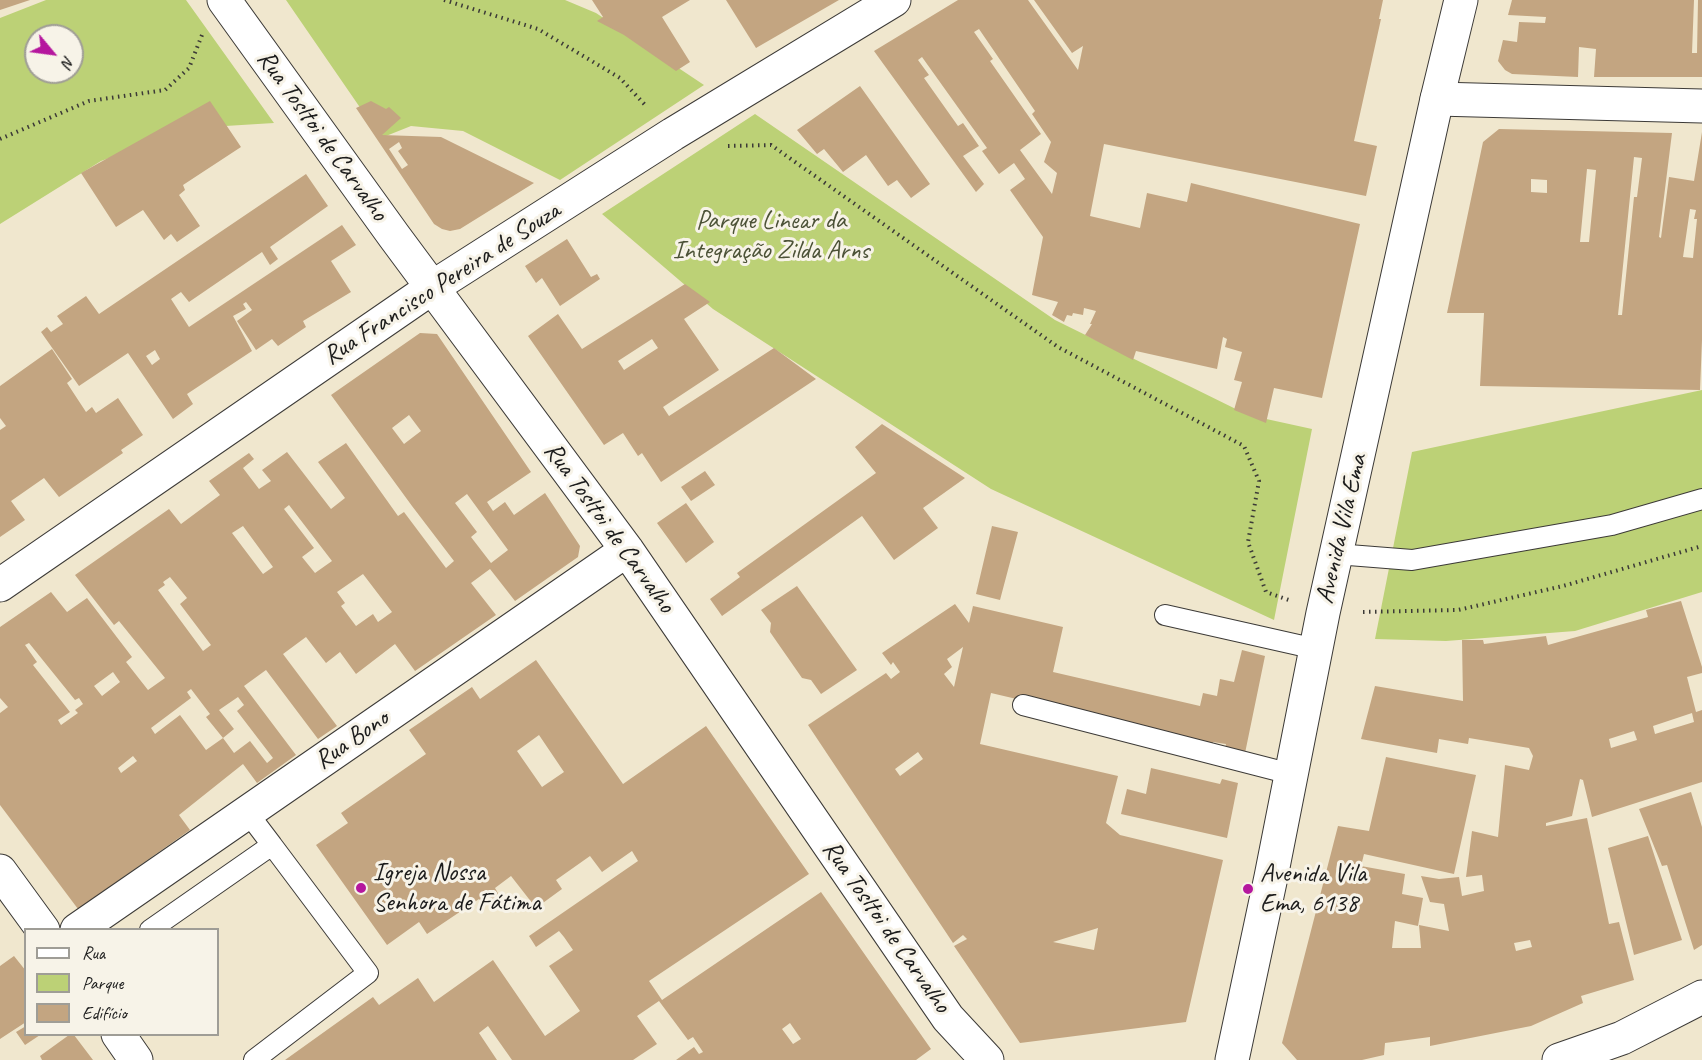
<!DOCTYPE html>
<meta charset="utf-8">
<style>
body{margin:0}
#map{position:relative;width:1702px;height:1060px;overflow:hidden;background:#f0e7ce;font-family:Caveat,sans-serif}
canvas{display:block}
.legend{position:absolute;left:24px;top:928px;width:195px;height:108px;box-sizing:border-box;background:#f7f3e8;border:2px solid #9f9d96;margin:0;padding:8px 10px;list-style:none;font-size:18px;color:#1c1c1c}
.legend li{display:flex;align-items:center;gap:12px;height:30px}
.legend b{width:30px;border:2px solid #9f9d96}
.north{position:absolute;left:24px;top:24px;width:60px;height:60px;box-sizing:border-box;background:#f7f3e8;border:2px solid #9f9d96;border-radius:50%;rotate:119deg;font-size:16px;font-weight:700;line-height:24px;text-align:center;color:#1c1c1c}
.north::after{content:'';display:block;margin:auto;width:21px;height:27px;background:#b5179e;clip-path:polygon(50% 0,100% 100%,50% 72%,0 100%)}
</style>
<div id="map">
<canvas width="1702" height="1060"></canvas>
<ul class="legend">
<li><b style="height:8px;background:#fff"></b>Rua</li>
<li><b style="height:16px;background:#bcd176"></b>Parque</li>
<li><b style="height:16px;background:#c3a581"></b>Edifício</li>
</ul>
<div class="north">N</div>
</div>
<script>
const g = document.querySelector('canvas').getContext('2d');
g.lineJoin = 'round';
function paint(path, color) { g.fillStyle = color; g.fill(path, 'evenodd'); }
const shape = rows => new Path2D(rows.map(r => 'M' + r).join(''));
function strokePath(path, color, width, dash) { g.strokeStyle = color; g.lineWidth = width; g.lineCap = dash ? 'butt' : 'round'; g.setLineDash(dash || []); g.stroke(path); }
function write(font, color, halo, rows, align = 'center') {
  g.font = font + ' Caveat,sans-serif'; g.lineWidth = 6; g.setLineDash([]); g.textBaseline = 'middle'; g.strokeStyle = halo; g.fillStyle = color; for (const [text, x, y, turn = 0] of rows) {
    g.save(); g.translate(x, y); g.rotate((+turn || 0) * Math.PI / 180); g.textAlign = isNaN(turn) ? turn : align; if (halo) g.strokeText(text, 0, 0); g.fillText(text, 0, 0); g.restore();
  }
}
paint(shape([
 [46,0,186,0,274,123,193,128,101,161,0,224,0,18],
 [36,36,72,36,72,72,36,72],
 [286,0,565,0,596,13,704,85,560,180,463,131,411,126,381,138],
 [755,114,1055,320,1248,415,1312,429,1274,620,991,489,713,309,602,214],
 [1702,390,1702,592,1575,631,1446,641,1375,639,1412,452]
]), '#bcd176');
paint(shape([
 [0,0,30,0,0,10],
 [592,0,690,0,662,17,690,62,676,71,624,35,597,21,603,17],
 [726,0,839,0,756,48],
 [958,0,1028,0,1078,70,1083,46,1072,53,1034,0,1383,0,1379,19,1381,19,1354,141,1377,146,1366,196,1104,144,1090,216,1140,228,1147,193,1187,202,1191,183,1360,224,1322,398,1274,388,1266,423,1234,410,1242,382,1234,380,1242,352,1225,347,1227,339,1223,337,1217,369,1136,351,1133,360,1085,335,1092,324,1090,324,1096,311,1084,308,1083,315,1073,313,1072,316,1067,315,1064,322,1052,315,1058,302,1032,295,1043,237,1010,190,1025,179,1014,163,999,174,982,151,987,148,922,57,918,60,929,75,924,78,958,126,963,123,979,146,963,156,984,184,976,192,874,51],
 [979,29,1035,111,1032,114,1051,142,1044,162,1057,173,1052,194,1020,150,1041,134,990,61,993,59,974,32],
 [1512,0,1694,0,1692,53,1697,53,1698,0,1702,0,1702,77,1594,77,1596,49,1579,47,1578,77,1512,74,1505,70,1498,61,1503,40,1517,42,1519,22,1545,23,1546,17,1508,15],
 [860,86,930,184,911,198,897,180,888,186,866,155,843,172,824,149,817,154,797,130],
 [210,101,241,147,183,185,185,190,179,195,200,226,177,242,171,234,164,240,143,210,116,227,81,173],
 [371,101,386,109,389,107,401,118,382,135,441,137,534,183,460,229,450,231,442,229,434,224,356,108],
 [399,142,402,148,398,151,408,165,402,169,389,149],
 [1499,129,1672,133,1659,237,1661,238,1669,177,1694,181,1702,132,1702,340,1700,390,1480,386,1484,313,1447,313,1483,142],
 [1634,157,1642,158,1637,197,1634,197,1622,315,1618,315],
 [1587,169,1596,170,1589,242,1580,242],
 [1531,179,1547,180,1547,193,1531,192],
 [1690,209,1696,210,1694,219,1697,219,1693,258,1683,257],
 [306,174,328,206,270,247,278,259,270,265,262,252,189,302,181,292,171,299,189,327,342,225,356,245,331,261,351,292,303,321,306,327,278,346,272,339,256,350,237,321,252,310,246,302,243,304,246,309,233,316,252,351,187,394,193,404,173,419,128,353,79,386,41,332,47,327,51,332,63,324,57,316,86,296,99,314],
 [155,350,160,359,152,365,146,356],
 [567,239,591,277,597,274,600,279,560,306,542,278,536,283,525,266],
 [685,284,710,302,684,319,719,370,663,407,669,416,774,348,816,379,661,482,642,453,638,456,623,433,604,445,528,336,558,314,582,349],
 [652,339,658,348,624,370,618,361],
 [420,333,437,334,531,472,487,502,493,511,505,502,514,515,545,493,580,546,578,557,515,601,490,569,471,583,496,615,415,671,395,644,356,674,340,652,326,663,306,637,283,654,337,726,318,739,266,670,244,686,296,755,257,783,243,764,179,815,190,830,78,909,0,805,0,713,8,707,0,698,0,627,51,592,67,612,87,598,132,657,126,662,148,690,165,678,119,621,114,625,75,575,169,509,181,524,220,495,209,481,249,453,254,459,243,468,259,489,271,481,262,470,287,452,331,509,345,498,318,462,346,443,398,516,404,512,446,568,454,561,412,506,331,395],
 [409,415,421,431,404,444,392,428],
 [467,494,508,550,491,563,471,537,477,532,455,503],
 [289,505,332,561,315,573,302,557,314,548,284,509],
 [243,526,273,567,263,574,232,533],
 [363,574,392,612,378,622,373,614,356,626,341,606,345,603,337,592],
 [170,577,187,598,180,604,211,645,203,651,158,590,165,585,163,582],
 [29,643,75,700,79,698,83,704,75,710,78,713,61,725,58,720,70,712,33,665,37,662,25,645],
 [113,672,120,682,102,696,94,686],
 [191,689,210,714,206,717,223,738,234,729,219,710,238,697,244,705,237,711,273,758,267,763,250,741,234,753,223,738,206,750,180,715,155,734,151,728,191,698,187,692],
 [133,756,137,761,121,773,118,768],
 [52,349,72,379,67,383,86,412,92,407,96,413,118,398,143,435,121,450,123,453,59,497,44,478,11,501,25,520,0,537,0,430,6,426,0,418,0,386],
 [882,424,965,478,923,508,938,528,894,560,862,516,722,616,710,599,740,577,737,573,876,473,855,447],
 [705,471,715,485,691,501,681,487],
 [686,503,714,542,686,563,657,523],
 [992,526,1018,532,1000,600,976,594],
 [797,586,857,670,821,694,811,680,802,678,770,632,771,623,761,610],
 [1681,601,1702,667,1702,673,1687,677,1696,712,1702,710,1702,782,1592,817,1583,780,1580,779,1572,816,1546,823,1546,826,1587,818,1609,924,1619,922,1634,980,1581,996,1583,1003,1531,1026,1430,1046,1430,1037,1385,1043,1384,1055,1362,1060,1297,1060,1282,1043,1338,826,1369,831,1386,757,1476,775,1454,874,1364,854,1361,866,1405,874,1402,894,1423,898,1418,926,1395,921,1392,948,1421,948,1419,925,1449,931,1444,904,1430,902,1421,876,1439,879,1459,877,1462,896,1484,891,1482,875,1466,877,1472,831,1498,837,1505,765,1529,770,1533,756,1529,748,1469,738,1468,744,1439,739,1437,753,1361,739,1375,686,1463,701,1462,640,1483,640,1484,644,1546,636,1548,645,1648,617,1646,610],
 [1692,713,1694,722,1655,734,1653,726],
 [1634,731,1637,740,1611,748,1609,739],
 [1530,940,1532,947,1516,951,1514,943],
 [955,604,969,623,973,606,1063,627,1053,672,1200,706,1203,693,1217,696,1220,679,1234,682,1242,650,1265,656,1244,758,1224,754,1226,744,1213,742,1213,745,991,693,980,744,1118,776,1106,823,1120,835,1223,860,1186,1022,1020,1043,954,946,967,939,963,935,953,943,808,725,886,673,891,679,900,672,893,662,891,665,882,653],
 [963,647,954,687,944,674,952,667,947,659],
 [918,752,923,759,900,776,895,769],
 [1098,928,1094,950,1053,942],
 [536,660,623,784,706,726,809,874,649,981,662,1000,821,892,931,1049,916,1060,676,1060,694,1047,699,1054,703,1052,693,1037,688,1040,659,1001,637,1016,657,1044,633,1060,512,1060,488,1026,479,1033,497,1060,285,1060,373,997,379,1005,418,978,434,1002,493,960,545,1036,580,1011,549,966,573,950,564,937,559,931,536,947,529,936,638,861,632,851,602,872,590,856,556,880,562,889,536,908,511,876,495,888,499,895,484,905,479,899,427,934,419,922,387,945,316,845,348,823,341,813,426,754,409,730,472,687,480,699],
 [539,735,564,772,542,787,517,751],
 [790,1023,801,1039,793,1044,782,1029],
 [1151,768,1220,784,1222,779,1238,783,1227,838,1121,814,1127,789,1146,794],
 [1691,792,1702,827,1702,945,1694,950,1667,865,1662,866,1639,809],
 [1648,836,1682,940,1634,955,1608,848],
 [14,956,26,971,26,1022,0,1039,0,966],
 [26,1026,26,1035,40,1035,25,1045,16,1032],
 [69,1035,74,1035,93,1060,42,1060,40,1056]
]), '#c3a581');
const service = shape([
 [1336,554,1412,560,1612,525,1702,499],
 [1165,615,1316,649],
 [1023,705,1291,774],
 [247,812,272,845],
 [150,930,272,845,368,973,254,1060]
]);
const minor = shape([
 [224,0,394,236,627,550,948,1018,987,1060],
 [0,585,433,287,673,134,894,0],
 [77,930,627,550]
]);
const tertiary = shape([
 [1437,99,1702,106],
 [0,871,43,930],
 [118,1034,136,1060]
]);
const secondary = shape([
 [1232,1060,1271,877,1323,613,1437,99,1461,0],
 [1559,1060,1622,1038,1702,997]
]);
strokePath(service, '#3c3a37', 22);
strokePath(minor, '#3c3a37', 35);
strokePath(tertiary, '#3c3a37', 35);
strokePath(secondary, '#3c3a37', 35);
strokePath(shape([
 [444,0,538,29,620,78,647,107],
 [0,139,89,101,165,90,189,68,202,35],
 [728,146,771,145,1058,347,1244,446,1259,481,1248,542,1266,592,1289,600],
 [1363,612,1458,610,1563,586,1702,546]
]), '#3c3a37', 4, [1.5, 4.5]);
strokePath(service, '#fff', 20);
strokePath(minor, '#fff', 33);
strokePath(tertiary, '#fff', 33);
strokePath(secondary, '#fff', 33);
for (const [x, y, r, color] of [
 [361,888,6,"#b5179e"],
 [1248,889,6,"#b5179e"]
]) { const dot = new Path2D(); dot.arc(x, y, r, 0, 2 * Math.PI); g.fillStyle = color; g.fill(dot); strokePath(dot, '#f7f3e8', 2); }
write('26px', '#1c1c1c', '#f7f3e8', [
 ["Rua Tosltoi de Carvalho",322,136,54],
 ["Rua Francisco Pereira de Souza",442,284,-33],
 ["Rua Tosltoi de Carvalho",609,528,54],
 ["Avenida Vila Ema",1342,529,-77],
 ["Rua Bono",352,740,-35],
 ["Rua Tosltoi de Carvalho",886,927,55]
]);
write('26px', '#4c5237', '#f7f3e8', [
 ["Parque Linear da",771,221],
 ["Integração Zilda Arns",771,251]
]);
write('26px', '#1c1c1c', '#f7f3e8', [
 ["Igreja Nossa",373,873],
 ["Senhora de Fátima",373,903],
 ["Avenida Vila",1260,874],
 ["Ema, 6138",1260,904]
], 'left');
</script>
